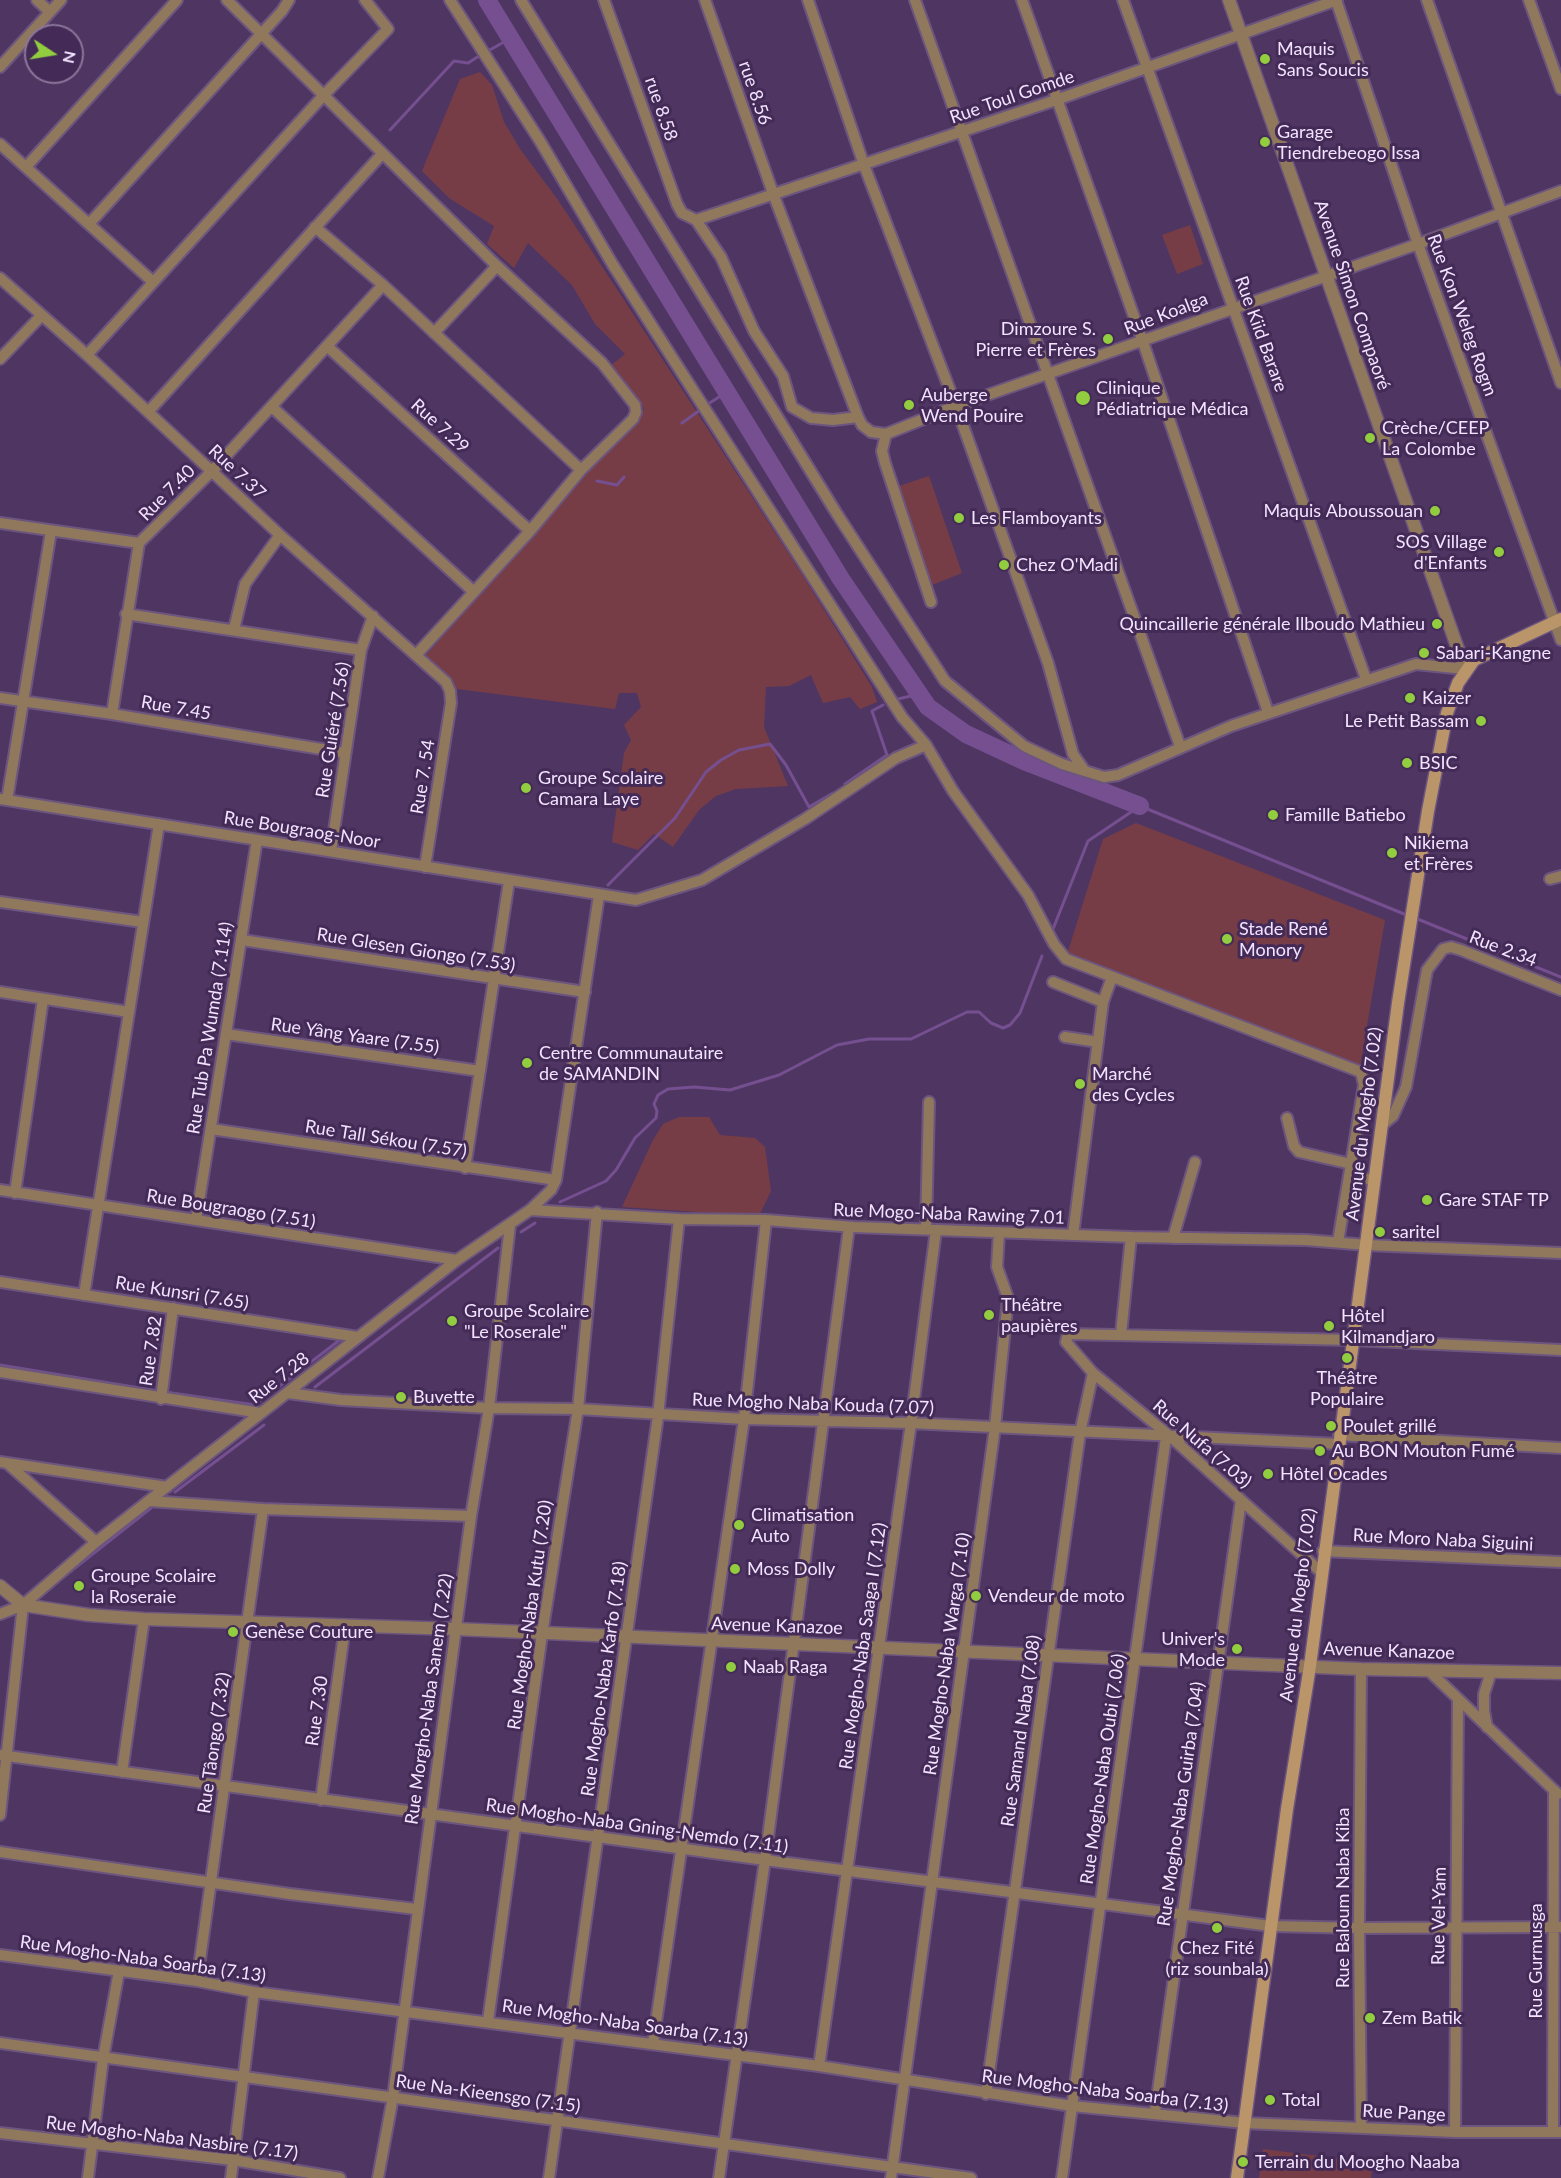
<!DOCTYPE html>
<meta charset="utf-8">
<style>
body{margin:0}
#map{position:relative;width:1561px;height:2178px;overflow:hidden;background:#4f3662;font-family:Lato,sans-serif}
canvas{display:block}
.north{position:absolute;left:24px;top:24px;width:60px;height:60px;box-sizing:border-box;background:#442b57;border:2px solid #8a759a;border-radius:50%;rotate:102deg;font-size:16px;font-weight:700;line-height:24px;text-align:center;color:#f2e3ff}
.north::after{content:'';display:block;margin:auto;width:21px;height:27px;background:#91cd3f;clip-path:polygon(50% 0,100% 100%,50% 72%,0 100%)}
</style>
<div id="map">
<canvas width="1561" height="2178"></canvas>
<div class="north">N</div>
</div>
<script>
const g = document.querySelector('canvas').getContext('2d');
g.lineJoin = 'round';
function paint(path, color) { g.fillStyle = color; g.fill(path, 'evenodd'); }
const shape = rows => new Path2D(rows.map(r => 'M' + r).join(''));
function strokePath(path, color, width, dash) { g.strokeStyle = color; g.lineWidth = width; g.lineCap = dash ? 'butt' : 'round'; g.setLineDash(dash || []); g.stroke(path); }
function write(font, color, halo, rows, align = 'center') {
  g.font = font + ' Lato,sans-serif'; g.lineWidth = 6; g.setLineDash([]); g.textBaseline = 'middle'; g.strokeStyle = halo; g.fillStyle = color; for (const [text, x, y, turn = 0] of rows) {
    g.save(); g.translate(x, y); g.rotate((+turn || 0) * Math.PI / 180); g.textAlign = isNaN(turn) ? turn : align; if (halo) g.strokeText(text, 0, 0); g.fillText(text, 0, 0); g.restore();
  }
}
paint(shape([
 [480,72,492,85,504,122,520,149,558,200,622,297,800,571,872,687,877,702,860,709,850,697,823,703,811,675,789,686,766,687,764,727,788,786,736,789,716,796,699,810,673,847,654,834,638,850,612,842,624,753,631,740,624,725,641,707,637,693,619,693,615,709,457,689,425,656,644,409,609,367,625,354,595,324,572,285,528,243,514,268,487,244,494,226,449,198,422,171,460,79],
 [1190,225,1203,264,1177,274,1162,235],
 [929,476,962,573,927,587,893,488],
 [1136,823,1385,920,1360,1067,1066,958,1103,839],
 [679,1117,709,1117,720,1135,755,1138,765,1147,771,1191,759,1216,622,1207,653,1140,663,1124],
 [1263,2149,1373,2163,1371,2178,1259,2178]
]), '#773d47');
strokePath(shape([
 [488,51,511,38],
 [390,130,454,61,468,63,479,56],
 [708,404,727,392],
 [682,423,700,410],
 [597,481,617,485,624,477],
 [898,699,919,694],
 [845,784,887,755,872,711,883,705],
 [608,885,675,818,706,772,721,760,739,750,770,744,786,765,809,807,833,793],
 [1415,918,1561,977],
 [1053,929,1088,841,1140,806,1409,916],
 [560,1202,606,1181,616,1170,635,1138,656,1118,657,1111,654,1104,658,1095,668,1089,694,1087,730,1090,779,1075,837,1045,869,1039,911,1039,967,1012,979,1012,991,1023,1003,1028,1010,1025,1020,1013,1042,956],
 [521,1232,535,1223],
 [0,1365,158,1391],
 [315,1387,498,1248],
 [165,1392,255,1405,341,1339],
 [175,1492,264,1425],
 [61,1579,151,1508]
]), '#754f90', 3);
strokePath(shape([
 [487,0,841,579,928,707,966,734,1024,761,1140,806]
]), '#754f90', 18);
const minor = shape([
 [37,0,50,12],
 [227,0,497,266,602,363,635,405,636,412,633,419,581,470,530,531,416,655],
 [450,0,540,141,613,265,689,384,902,717,926,745],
 [521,0,837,514,945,681,1024,746,1062,764,1104,777,1118,775,1231,726,1416,664,1465,669],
 [604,0,677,204,682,213,696,220,1056,100,1337,0],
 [705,0,774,196,858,417,862,425,871,432,886,434,882,451,885,463,931,602],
 [808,0,864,165,956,406,1048,663,1073,754,1084,770],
 [915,0,1180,746],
 [1022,0,1143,342,1268,712],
 [1123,0,1366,679],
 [1336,0,1418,244,1561,640],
 [1427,0,1561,383],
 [1529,0,1561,89],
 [0,67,61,0],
 [0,144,152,281],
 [26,167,177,0],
 [696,220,721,257,754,331,783,376,792,407,811,418,833,420,858,417],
 [89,224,282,11,289,0],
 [315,227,383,285,581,470],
 [0,278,87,355,280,535,446,682,450,691,451,703,425,867],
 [434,333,497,266],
 [327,346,530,531],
 [87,355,323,96,388,29,365,0],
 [0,359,41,316],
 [272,407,474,592],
 [149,411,382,154],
 [886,434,956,406,1418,244,1561,191],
 [0,523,139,543],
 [126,614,361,650],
 [234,629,245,584,280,535],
 [0,698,112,714,345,753],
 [112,714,139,543,212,471,383,285],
 [0,799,636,900,702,880,805,819,896,758,926,745,953,791,1028,895,1054,944,1066,959,1361,1072,1364,1085,1349,1176,1374,1180],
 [7,800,51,531],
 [331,851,361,650,373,616],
 [1550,879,1561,876],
 [0,902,143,922],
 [242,940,585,992],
 [1053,982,1103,1002],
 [0,992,129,1012],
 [226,1034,480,1071],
 [1065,1037,1098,1042],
 [1287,1118,1294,1146,1299,1152,1351,1164],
 [1382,1125,1393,1116,1406,1087,1427,970,1443,949,1451,947,1461,950,1561,990],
 [211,1129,556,1180],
 [465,1168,509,881],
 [0,1190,457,1260],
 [15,1193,43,999],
 [530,1210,679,1219,766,1220,854,1227,1131,1237,1306,1240,1367,1245,1561,1253],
 [196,1220,257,840],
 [926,1229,929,1102],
 [1073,1235,1103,1002,1112,977],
 [1173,1238,1195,1162],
 [1338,1242,1349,1176],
 [0,1282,358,1337],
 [84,1295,159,824],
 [1121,1334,1131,1237],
 [0,1372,261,1413],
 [288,1393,341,1400,489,1408,578,1409,744,1419,911,1423,1338,1444],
 [161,1399,173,1308],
 [1339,1435,1561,1448],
 [0,1462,167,1487],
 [7,1463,96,1542],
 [149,1501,263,1509,471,1516],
 [1323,1551,1561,1562],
 [1321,1572,1171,1437,1093,1373,1066,1342,1068,1334,1353,1340,1561,1350],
 [0,1614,23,1605,96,1542,457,1260,530,1210,551,1190,556,1180,599,895],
 [1361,1669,1359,1928,1361,2127],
 [1428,1670,1558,1794],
 [1487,1727,1484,1711,1484,1694,1491,1672],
 [0,1755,765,1860,1271,1926,1359,1928,1561,1927],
 [122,1772,144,1619],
 [321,1800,345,1627],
 [0,1815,23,1605],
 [0,1852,290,1894,416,1909],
 [0,1955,197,1981,254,1992,819,2066,1072,2106,1245,2123,1455,2132,1561,2132],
 [197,1981,263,1509],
 [488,2021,542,1634,578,1409,597,1212],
 [0,2043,971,2178],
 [653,2043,744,1419,766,1220],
 [819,2066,911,1423,936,1230],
 [986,2094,1080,1433,1093,1373],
 [1155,2112,1241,1500],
 [1455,2132,1458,1700],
 [1553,2132,1554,1790],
 [0,2133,233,2160,340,2178],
 [88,2178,103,2059,119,1971],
 [231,2178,254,1992],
 [378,2178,393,2097,471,1516,489,1408,510,1225],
 [549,2178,658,1416,679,1219],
 [719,2178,765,1860,849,1227],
 [891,2178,995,1427,1008,1298,997,1267,999,1232],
 [1062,2178,1166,1437]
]);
const tertiary = shape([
 [1229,0,1465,669],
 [0,1586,23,1605,89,1615,144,1619,456,1629,1361,1669,1561,1673]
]);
const secondary = shape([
 [1237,2178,1287,1809,1310,1666,1398,1003,1428,811,1447,713,1458,683,1474,660,1561,619]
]);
strokePath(minor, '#6c557e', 14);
strokePath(tertiary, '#6c557e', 15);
strokePath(secondary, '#6c557e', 15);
strokePath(minor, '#90785d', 10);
strokePath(tertiary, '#90785d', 12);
strokePath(secondary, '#bb956a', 12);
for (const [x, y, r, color] of [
 [1265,59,6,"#91cd3f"],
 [1265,142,6,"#91cd3f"],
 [1108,339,6,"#91cd3f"],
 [1083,398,8,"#91cd3f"],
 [909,405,6,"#91cd3f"],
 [1370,438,6,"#91cd3f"],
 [1435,511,6,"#91cd3f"],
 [959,518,6,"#91cd3f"],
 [1499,552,6,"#91cd3f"],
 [1004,565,6,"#91cd3f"],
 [1437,624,6,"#91cd3f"],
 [1424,653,6,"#91cd3f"],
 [1410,698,6,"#91cd3f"],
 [1481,721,6,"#91cd3f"],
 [1407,763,6,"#91cd3f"],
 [526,788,6,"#91cd3f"],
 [1273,815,6,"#91cd3f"],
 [1392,853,6,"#91cd3f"],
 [1227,939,6,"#91cd3f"],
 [527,1063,6,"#91cd3f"],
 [1080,1084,6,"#91cd3f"],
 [1427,1200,6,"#91cd3f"],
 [1380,1232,6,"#91cd3f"],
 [989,1315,6,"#91cd3f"],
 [452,1321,6,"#91cd3f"],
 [1329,1326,6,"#91cd3f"],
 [1347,1358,6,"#91cd3f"],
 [401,1397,6,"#91cd3f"],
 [1331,1426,6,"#91cd3f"],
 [1320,1451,6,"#91cd3f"],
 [1268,1474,6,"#91cd3f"],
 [739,1525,6,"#91cd3f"],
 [735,1569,6,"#91cd3f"],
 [79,1586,6,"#91cd3f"],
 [976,1596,6,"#91cd3f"],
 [233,1632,6,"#91cd3f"],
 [1237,1649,6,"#91cd3f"],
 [731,1667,6,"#91cd3f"],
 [1217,1928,6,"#91cd3f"],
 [1370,2018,6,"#91cd3f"],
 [1270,2100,6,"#91cd3f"],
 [1243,2162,6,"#91cd3f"]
]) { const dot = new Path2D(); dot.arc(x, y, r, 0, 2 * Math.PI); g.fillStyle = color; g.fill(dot); strokePath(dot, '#442b57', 2); }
write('18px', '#f2e3ff', '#442b57', [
 ["Maquis",1277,49],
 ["Sans Soucis",1277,70],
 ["Garage",1277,132],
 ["Tiendrebeogo Issa",1277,153],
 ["Dimzoure S.",1096,329,"right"],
 ["Pierre et Frères",1096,350,"right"],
 ["Clinique",1096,388],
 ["Pédiatrique Médica",1096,409],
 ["Auberge",921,395],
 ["Wend Pouire",921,416],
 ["Crèche/CEEP",1382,428],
 ["La Colombe",1382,449],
 ["Maquis Aboussouan",1423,511,"right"],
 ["Les Flamboyants",971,518],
 ["SOS Village",1487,542,"right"],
 ["d'Enfants",1487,563,"right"],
 ["Chez O'Madi",1016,565],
 ["Quincaillerie générale Ilboudo Mathieu",1425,624,"right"],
 ["Sabari-Kangne",1436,653],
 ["Kaizer",1422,698],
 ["Le Petit Bassam",1469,721,"right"],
 ["BSIC",1419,763],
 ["Groupe Scolaire",538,778],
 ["Camara Laye",538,799],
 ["Famille Batiebo",1285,815],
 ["Nikiema",1404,843],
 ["et Frères",1404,864],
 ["Stade René",1239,929],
 ["Monory",1239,950],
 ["Centre Communautaire",539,1053],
 ["de SAMANDIN",539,1074],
 ["Marché",1092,1074],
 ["des Cycles",1092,1095],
 ["Gare STAF TP",1439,1200],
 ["saritel",1392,1232],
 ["Théâtre",1001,1305],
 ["paupières",1001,1326],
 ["Groupe Scolaire",464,1311],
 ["\"Le Roserale\"",464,1332],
 ["Hôtel",1341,1316],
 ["Kilmandjaro",1341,1337],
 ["Théâtre",1347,1378,"center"],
 ["Populaire",1347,1399,"center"],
 ["Buvette",413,1397],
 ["Poulet grillé",1343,1426],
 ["Au BON Mouton Fumé",1332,1451],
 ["Hôtel Ocades",1280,1474],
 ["Climatisation",751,1515],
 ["Auto",751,1536],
 ["Moss Dolly",747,1569],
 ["Groupe Scolaire",91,1576],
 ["la Roseraie",91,1597],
 ["Vendeur de moto",988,1596],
 ["Genèse Couture",245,1632],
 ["Univer's",1225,1639,"right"],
 ["Mode",1225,1660,"right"],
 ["Naab Raga",743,1667],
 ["Chez Fité",1217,1948,"center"],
 ["(riz sounbala)",1217,1969,"center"],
 ["Zem Batik",1382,2018],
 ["Total",1282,2100],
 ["Terrain du Moogho Naaba",1255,2162]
], 'left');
write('18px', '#f2e3ff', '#442b57', [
 ["rue 8.56",755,93,71],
 ["Rue Toul Gomde",1012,97,-19],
 ["rue 8.58",661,109,71],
 ["Avenue Simon Compaoré",1352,295,71],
 ["Rue Koalga",1166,314,-21],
 ["Rue Kon Weleg Rogm",1462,315,70],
 ["Rue Kiid Barare",1261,334,70],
 ["Rue 7.29",440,426,42],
 ["Rue 7.37",237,472,43],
 ["Rue 7.40",167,493,-45],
 ["Rue 7.45",176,708,10],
 ["Rue Guiéré (7.56)",333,730,-81],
 ["Rue 7. 54",423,777,-81],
 ["Rue Bougraog-Noor",302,830,9],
 ["Rue 2.34",1503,949,21],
 ["Rue Glesen Giongo (7.53)",416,950,9],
 ["Rue Tub Pa Wumda (7.114)",210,1028,-81],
 ["Rue Yâng Yaare (7.55)",355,1036,8],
 ["Avenue du Mogho (7.02)",1364,1124,-83],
 ["Rue Tall Sékou (7.57)",386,1139,9],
 ["Rue Bougraogo (7.51)",231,1209,9],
 ["Rue Mogo-Naba Rawing 7.01",949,1214,2],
 ["Rue Kunsri (7.65)",182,1293,9],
 ["Rue 7.82",151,1351,-82],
 ["Rue 7.28",279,1378,-38],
 ["Rue Mogho Naba Kouda (7.07)",813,1404,2],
 ["Rue Nufa (7.03)",1202,1444,41],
 ["Rue Moro Naba Siguini",1443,1540,3],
 ["Avenue du Mogho (7.02)",1298,1605,-83],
 ["Rue Mogho-Naba Kutu (7.20)",530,1615,-82],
 ["Avenue Kanazoe",777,1626,2],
 ["Rue Mogho-Naba Saaga I (7.12)",863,1646,-82],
 ["Avenue Kanazoe",1389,1651,2],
 ["Rue Mogho-Naba Warga (7.10)",947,1654,-82],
 ["Rue Mogho-Naba Karfo (7.18)",604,1679,-82],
 ["Rue Morgho-Naba Sanem (7.22)",429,1699,-82],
 ["Rue 7.30",317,1711,-82],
 ["Rue Samand Naba (7.08)",1021,1731,-82],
 ["Rue Tâongo (7.32)",214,1743,-82],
 ["Rue Mogho-Naba Oubi (7.06)",1103,1769,-82],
 ["Rue Mogho-Naba Guirba (7.04)",1181,1804,-82],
 ["Rue Mogho-Naba Gning-Nemdo (7.11)",637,1826,8],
 ["Rue Baloum Naba Kiba",1343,1898,-90],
 ["Rue Vel-Yam",1439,1916,-89],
 ["Rue Mogho-Naba Soarba (7.13)",143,1959,8],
 ["Rue Gurmusga",1536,1961,-90],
 ["Rue Mogho-Naba Soarba (7.13)",625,2023,8],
 ["Rue Mogho-Naba Soarba (7.13)",1105,2091,7],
 ["Rue Na-Kieensgo (7.15)",488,2094,8],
 ["Rue Pange",1404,2113,3],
 ["Rue Mogho-Naba Nasbire (7.17)",172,2138,7]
]);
</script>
